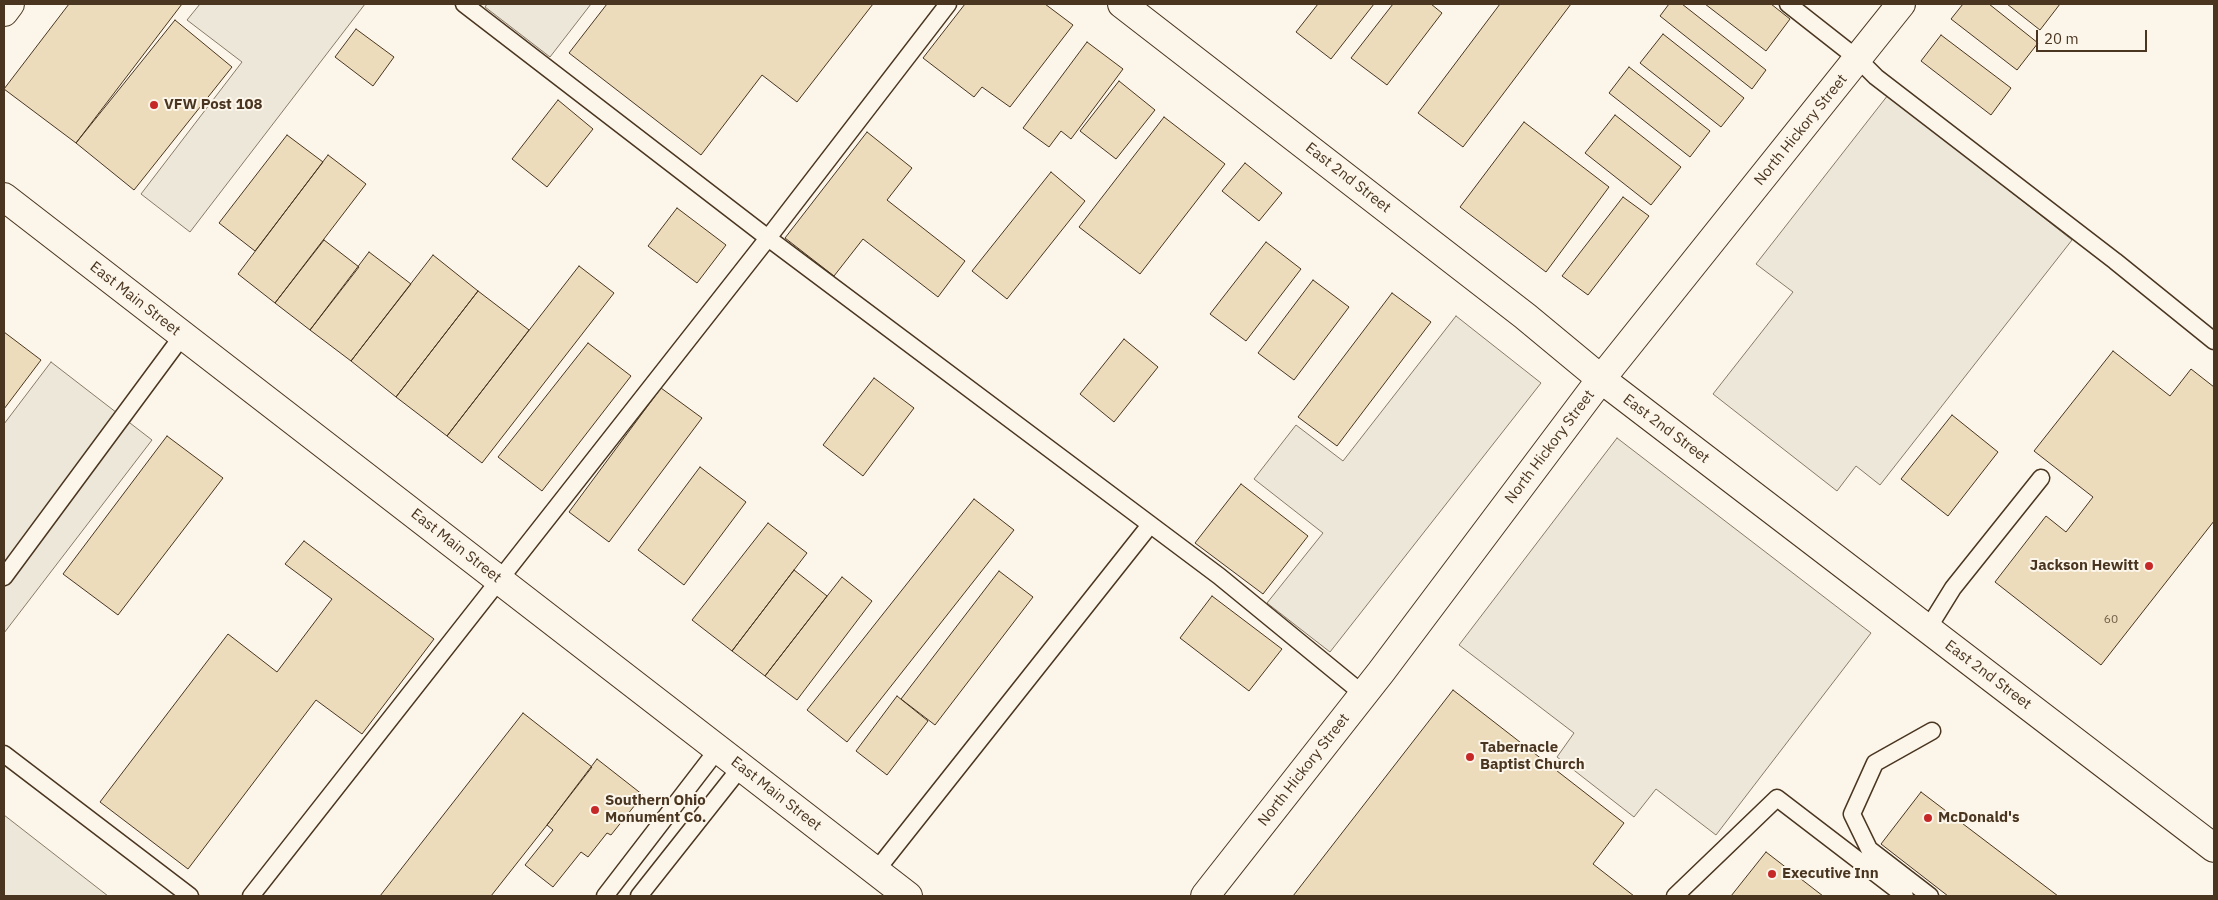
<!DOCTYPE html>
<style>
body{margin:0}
#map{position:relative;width:2218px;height:900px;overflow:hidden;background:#fbf6e9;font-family:"IBM Plex Sans",sans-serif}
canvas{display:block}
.frame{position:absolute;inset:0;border:5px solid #4a3520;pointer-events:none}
.scale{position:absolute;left:2036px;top:30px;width:111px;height:22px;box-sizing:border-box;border:2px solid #4a3520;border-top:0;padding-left:6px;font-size:15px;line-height:18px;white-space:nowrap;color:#4a3520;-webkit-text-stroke:4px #fbf6e9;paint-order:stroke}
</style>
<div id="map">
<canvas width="2218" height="900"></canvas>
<div class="frame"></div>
<div class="scale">20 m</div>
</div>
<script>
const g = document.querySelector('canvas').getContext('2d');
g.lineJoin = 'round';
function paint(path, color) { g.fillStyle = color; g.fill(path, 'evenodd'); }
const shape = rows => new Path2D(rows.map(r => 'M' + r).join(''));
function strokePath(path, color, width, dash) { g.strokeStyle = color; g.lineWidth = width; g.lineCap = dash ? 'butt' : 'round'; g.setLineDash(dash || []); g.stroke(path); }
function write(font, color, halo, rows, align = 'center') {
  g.font = font + ' "IBM Plex Sans",sans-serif'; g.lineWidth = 4; g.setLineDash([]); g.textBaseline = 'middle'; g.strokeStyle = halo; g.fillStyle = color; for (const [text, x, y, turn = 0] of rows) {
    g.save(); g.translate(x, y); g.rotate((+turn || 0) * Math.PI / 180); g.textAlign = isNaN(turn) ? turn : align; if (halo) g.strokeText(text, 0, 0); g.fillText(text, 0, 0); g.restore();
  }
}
const parking = shape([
 [200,4,365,4,190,232,141,194,242,62,187,20,200,4],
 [487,4,591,4,550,57,485,7,487,4],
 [1888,95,2072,240,1880,485,1856,466,1837,491,1713,394,1793,292,1756,264,1888,95],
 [1456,316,1541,383,1330,652,1267,603,1323,533,1254,479,1296,425,1343,461,1456,316],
 [51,362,152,440,4,633,4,424,51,362],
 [1617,438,1871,633,1716,835,1656,789,1634,817,1557,757,1574,733,1459,645,1617,438],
 [4,815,108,896,4,896,4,815]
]);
paint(parking, '#ede7d9');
strokePath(parking, '#887966', 1);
const building = shape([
 [69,4,182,4,76,143,4,89,69,4],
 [607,4,873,4,797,102,762,75,701,155,569,53,607,4],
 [965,4,1045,4,1073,25,1010,107,982,87,974,97,923,58,965,4],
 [1318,4,1374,4,1331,59,1296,32,1318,4],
 [1393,4,1431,4,1442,13,1387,85,1351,58,1393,4],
 [1500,4,1571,4,1463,147,1418,113,1500,4],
 [1669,4,1682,4,1766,70,1752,89,1660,16,1669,4],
 [1705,4,1771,4,1790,19,1766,51,1705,4],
 [1963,4,1989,4,2038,43,2017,70,1951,19,1963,4],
 [2007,4,2060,4,2040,30,2007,4],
 [175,20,232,67,134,190,76,143,175,20],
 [356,29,394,57,373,86,335,57,356,29],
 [1663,34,1744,98,1721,127,1640,63,1663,34],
 [1941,35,2011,88,1991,115,1921,61,1941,35],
 [1087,42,1123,69,1071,139,1061,131,1049,147,1023,128,1087,42],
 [1629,67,1710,131,1690,157,1609,93,1629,67],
 [1119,81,1155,110,1116,159,1080,131,1119,81],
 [558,100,593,129,547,187,512,159,558,100],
 [1615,115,1681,167,1651,205,1585,153,1615,115],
 [1164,117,1225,164,1140,274,1079,227,1164,117],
 [1524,122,1609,187,1546,272,1460,207,1524,122],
 [867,132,912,168,887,200,965,261,938,297,863,239,834,276,785,238,867,132],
 [287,135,323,162,255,251,219,223,287,135],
 [328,155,366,184,275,303,238,274,328,155],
 [1245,163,1282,193,1259,221,1222,191,1245,163],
 [1051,172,1085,201,1007,299,972,271,1051,172],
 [1623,197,1649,216,1588,295,1562,276,1623,197],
 [677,208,726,245,697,283,648,246,677,208],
 [324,240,359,267,310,330,275,303,324,240],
 [1266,242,1301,269,1246,341,1210,314,1266,242],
 [369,252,411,284,351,361,310,330,369,252],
 [433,255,478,291,396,397,351,361,433,255],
 [579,266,614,293,482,463,447,436,579,266],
 [1313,280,1349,307,1294,380,1258,353,1313,280],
 [478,291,529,330,447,436,396,397,478,291],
 [1392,293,1431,322,1337,446,1298,417,1392,293],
 [4,332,41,360,4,409,4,332],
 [1124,339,1158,367,1114,422,1080,394,1124,339],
 [588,343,631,376,542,491,498,457,588,343],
 [2113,351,2170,396,2191,369,2214,387,2214,521,2101,665,1995,582,2046,516,2066,532,2093,497,2034,451,2113,351],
 [874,378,914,408,863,476,823,445,874,378],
 [661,388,702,418,609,542,569,512,661,388],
 [1952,415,1998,452,1948,516,1901,479,1952,415],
 [167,436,223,478,118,615,63,574,167,436],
 [700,467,746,502,684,585,638,550,700,467],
 [1241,484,1308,536,1263,594,1195,543,1241,484],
 [974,499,1014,530,847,742,807,710,974,499],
 [768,523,807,553,732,651,692,620,768,523],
 [304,541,434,639,362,734,316,700,188,869,100,802,228,634,277,672,332,599,285,564,304,541],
 [794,570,827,596,765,676,732,651,794,570],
 [999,571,1033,597,935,725,901,699,999,571],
 [842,577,872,601,797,700,765,676,842,577],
 [1212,596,1282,649,1249,691,1180,638,1212,596],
 [1453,690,1624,823,1593,864,1634,896,1293,896,1453,690],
 [897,696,928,721,887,775,856,751,897,696],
 [523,713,592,767,547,825,491,896,380,896,523,713],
 [597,759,643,795,611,835,607,833,588,857,581,852,553,887,525,865,553,830,547,825,597,759],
 [1921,792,2058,896,1948,896,1881,844,1921,792],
 [1766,852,1823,896,1731,896,1766,852]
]);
paint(building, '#ecdcbc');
strokePath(building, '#4a3520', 1);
const lane = shape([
 [464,4,768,238,1219,576,1363,694],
 [1788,4,1858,59,1876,77,2115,261,2214,341],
 [4,577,183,335],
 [1927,630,1953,588,2041,478],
 [4,754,190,896],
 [875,872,1150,525],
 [251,896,768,238,948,4],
 [605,896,718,749],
 [639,896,741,767],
 [1675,896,1777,798,1905,896],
 [1930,896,1869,849,1852,814,1875,763,1932,731]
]);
const street = shape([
 [1122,4,1525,316,1601,379,2214,848],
 [4,12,10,4],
 [1205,896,1381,672,1601,379,1901,4]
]);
const primary = shape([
 [4,197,908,896]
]);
strokePath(lane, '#4a3520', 19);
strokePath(street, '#4a3520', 30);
strokePath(primary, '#4a3520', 30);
strokePath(lane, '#fbf6e9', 16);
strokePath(street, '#fbf6e9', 28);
strokePath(primary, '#fbf6e9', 28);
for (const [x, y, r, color] of [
 [154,105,5,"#c62828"],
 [2149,566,5,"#c62828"],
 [1470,757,5,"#c62828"],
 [595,810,5,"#c62828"],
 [1928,818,5,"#c62828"],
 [1772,874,5,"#c62828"]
]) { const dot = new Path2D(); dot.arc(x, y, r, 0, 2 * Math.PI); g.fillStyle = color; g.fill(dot); strokePath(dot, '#fbf6e9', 2); }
write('12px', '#725f47', null, [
 ["60",2111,620]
]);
write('bold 15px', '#4a3520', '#fbf6e9', [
 ["VFW Post 108",164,105],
 ["Jackson Hewitt",2139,566,"right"],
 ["Tabernacle",1480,748],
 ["Baptist Church",1480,765],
 ["Southern Ohio",605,801],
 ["Monument Co.",605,818],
 ["McDonald's",1938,818],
 ["Executive Inn",1782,874]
], 'left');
write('15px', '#4a3520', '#fbf6e9', [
 ["North Hickory Street",1801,130,-51],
 ["East 2nd Street",1348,178,38],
 ["East Main Street",135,299,38],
 ["East 2nd Street",1666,429,37],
 ["North Hickory Street",1550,447,-53],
 ["East Main Street",456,546,38],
 ["East 2nd Street",1988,675,37],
 ["North Hickory Street",1304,770,-52],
 ["East Main Street",776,794,38]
]);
</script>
